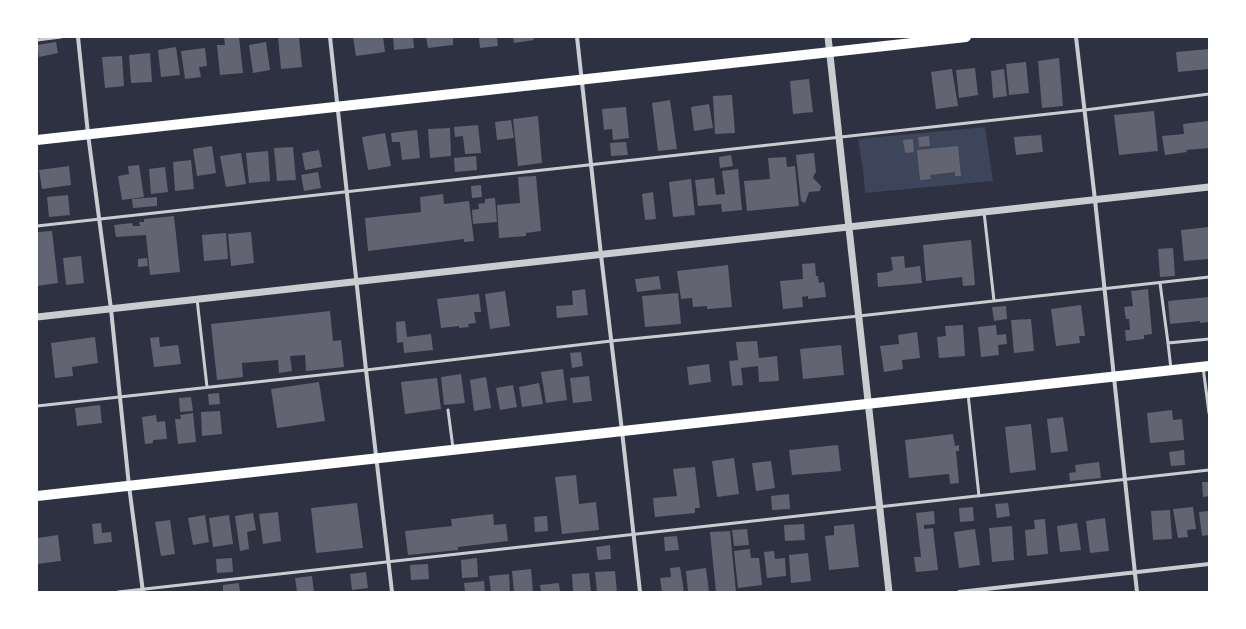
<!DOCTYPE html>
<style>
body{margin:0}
#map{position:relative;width:1246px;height:629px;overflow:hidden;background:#2d3142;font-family:Barlow,sans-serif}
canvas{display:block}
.frame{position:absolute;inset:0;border:38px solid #fff;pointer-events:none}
</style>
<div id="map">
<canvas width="1246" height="629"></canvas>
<div class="frame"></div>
</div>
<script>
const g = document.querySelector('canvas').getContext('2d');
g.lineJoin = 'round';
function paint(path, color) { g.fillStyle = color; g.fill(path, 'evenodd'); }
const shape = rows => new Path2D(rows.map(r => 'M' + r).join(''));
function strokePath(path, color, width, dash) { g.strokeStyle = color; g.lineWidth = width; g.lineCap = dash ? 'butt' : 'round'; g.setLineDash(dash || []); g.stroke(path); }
paint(shape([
 [985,127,993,181,865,193,863,170,858,139]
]), '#3c4559');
paint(shape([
 [224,37,239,37,243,73,220,75,217,45,225,45],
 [278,37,299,37,302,67,281,69],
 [353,37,383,37,385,52,356,56],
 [393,37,413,37,414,48,394,50],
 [426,37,453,37,453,45,428,48],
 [479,37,497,37,498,46,480,48],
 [513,37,533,37,534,40,514,43],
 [56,42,58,53,39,57,37,45],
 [266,42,270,70,253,73,249,45],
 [176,47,180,75,161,77,158,50],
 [205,48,207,66,199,67,201,77,185,79,181,51],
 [1209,49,1209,69,1178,72,1176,52],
 [150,53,152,82,131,83,129,55],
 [122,56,124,86,105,88,102,57],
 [1059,58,1063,106,1042,108,1038,61],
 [1026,62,1029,93,1009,95,1006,64],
 [975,68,978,95,959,98,956,70],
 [952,69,958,106,936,109,931,72],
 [1004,69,1007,96,993,98,991,71],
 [809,79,813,112,793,114,790,81],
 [732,95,735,133,715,134,713,96],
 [670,100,677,149,658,151,652,103],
 [709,104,713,128,694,131,691,107],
 [626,107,629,138,613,140,612,129,604,130,602,109],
 [1154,111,1158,151,1119,155,1114,115],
 [538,116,542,163,518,166,513,119],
 [511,120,514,138,497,140,495,122],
 [1208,121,1209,148,1186,150,1187,152,1165,155,1162,136,1184,134,1183,124],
 [478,125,481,153,465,154,463,136,455,137,454,127],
 [450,128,451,156,430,158,428,129],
 [417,130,420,158,402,160,400,142,392,142,391,133],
 [385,133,391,166,368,170,362,137],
 [1041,135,1043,152,1016,155,1014,137],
 [929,136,930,146,919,147,918,137],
 [913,139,914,152,905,153,903,140],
 [626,142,628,155,611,156,610,143],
 [212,146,216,173,197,176,193,149],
 [958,146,961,176,955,176,955,172,930,175,931,179,920,180,917,150],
 [293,147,296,180,277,181,274,148],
 [319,150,322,167,305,170,302,153],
 [268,151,270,181,249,183,246,153],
 [241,153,246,184,226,187,220,156],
 [814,153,816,173,815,173,813,178,821,186,820,191,809,192,805,203,801,201,796,155],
 [731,155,733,166,720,168,719,157],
 [476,156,477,170,455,172,454,158],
 [786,157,787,167,795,166,799,206,747,211,744,181,770,179,768,158],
 [191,160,194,189,175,191,173,162],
 [139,165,144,197,122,200,118,176,129,174,128,166],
 [69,166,71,185,42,189,39,170],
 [165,167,168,192,151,194,149,169],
 [738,169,742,210,722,212,721,204,698,206,695,180,714,178,716,195,725,194,722,171],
 [318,172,321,188,304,191,301,175],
 [536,176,541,231,526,233,526,236,499,238,497,205,520,203,518,177],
 [691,179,695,215,673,217,669,182],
 [481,185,482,197,472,198,471,186],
 [653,192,656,219,645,220,642,194],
 [443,194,444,204,469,201,474,241,464,242,464,239,368,251,365,218,421,212,420,197],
 [68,195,70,215,49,217,47,197],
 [157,197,157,206,133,208,132,199],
 [495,198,497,222,473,224,472,210,479,209,478,204,485,203,485,199],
 [174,216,180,272,150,275,146,235,116,237,114,225,132,223,133,226,140,226,139,222,144,222,144,219],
 [1209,227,1209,259,1184,261,1181,230],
 [52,231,58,283,37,286,37,232],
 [251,232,254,263,231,266,228,234],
 [226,233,228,259,204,261,202,235],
 [971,240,975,285,963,286,962,277,926,281,923,245],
 [1173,248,1175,276,1160,277,1158,249],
 [81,256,84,283,66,285,63,258],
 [904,256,905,268,920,266,922,283,878,287,877,273,888,272,893,270,891,257],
 [147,258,148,266,138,267,138,259],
 [815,263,816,276,818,276,819,283,824,282,826,297,808,299,808,296,802,297,803,307,783,309,780,281,803,279,802,264],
 [728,265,732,307,707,309,707,306,693,307,692,298,681,299,677,271],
 [659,276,661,289,637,292,635,279],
 [585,289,588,315,557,318,556,306,573,305,572,291],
 [1148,289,1152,334,1144,335,1144,339,1126,341,1125,330,1130,330,1129,319,1126,319,1124,307,1133,306,1131,291],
 [505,291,510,326,490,329,485,294],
 [678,293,681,324,645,327,642,296],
 [479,294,481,312,474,312,476,323,468,324,469,327,459,328,459,326,441,328,437,299],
 [1209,297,1209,322,1200,323,1200,321,1170,324,1168,301],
 [1081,305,1085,336,1079,336,1080,343,1056,346,1051,309],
 [1006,306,1007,319,994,321,992,307],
 [330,311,333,341,341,340,344,367,306,371,305,355,290,356,292,371,279,373,278,360,242,363,243,377,217,380,211,324],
 [1031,319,1034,351,1014,353,1011,320],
 [405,321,407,337,431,334,433,350,404,353,403,342,397,343,396,322],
 [963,325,965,356,939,358,937,337,946,336,945,326],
 [996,325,997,335,1006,334,1007,344,998,345,999,355,981,357,978,327],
 [917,332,920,358,902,360,903,369,884,372,880,346,899,344,898,335],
 [95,337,98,363,72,367,73,376,55,378,51,343],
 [159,337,160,347,178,345,181,364,154,367,150,338],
 [757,341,759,358,777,356,779,381,759,382,758,366,741,368,743,385,732,386,729,361,738,360,736,342],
 [841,345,844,375,803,379,800,349],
 [581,352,583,366,572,368,570,353],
 [709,364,711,382,689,385,687,367],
 [563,369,567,400,546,403,541,372],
 [461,374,465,403,444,405,441,377],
 [589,376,592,401,573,403,570,378],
 [486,377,491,408,474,411,470,380],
 [437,378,441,409,405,414,401,382],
 [319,382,325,421,277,428,271,389],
 [539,383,543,404,522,407,519,387],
 [513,385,517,407,500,410,496,388],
 [219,393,220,404,209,405,208,394],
 [191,397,193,411,180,412,179,398],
 [100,405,102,423,77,426,75,408],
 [1172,410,1173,420,1182,419,1184,440,1150,443,1147,413],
 [220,411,222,434,202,436,201,412],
 [193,413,196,442,178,444,175,419,181,419,180,415],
 [156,415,157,422,165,421,167,439,153,440,153,443,145,444,142,417],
 [1063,417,1068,451,1051,453,1047,419],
 [1031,424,1036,470,1010,473,1005,427],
 [953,434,955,446,959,445,959,451,956,451,959,483,950,484,949,474,909,478,905,440],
 [838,445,841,471,792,475,789,450],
 [1184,450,1185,465,1171,466,1169,452],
 [734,458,739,494,717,497,712,461],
 [771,461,775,488,756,491,752,463],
 [1099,462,1101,478,1070,481,1069,473,1076,472,1075,465],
 [695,467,700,508,695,508,695,513,655,517,653,498,677,496,673,469],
 [576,475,579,504,596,502,599,530,562,534,555,477],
 [1202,482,1209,482,1209,496,1203,497],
 [789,494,790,509,772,510,771,496],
 [357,503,363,548,316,553,311,508],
 [1008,503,1010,516,997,518,995,504],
 [973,507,974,521,960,522,959,508],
 [1193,507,1196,529,1187,530,1188,537,1178,538,1173,509],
 [1170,510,1172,539,1153,540,1151,511],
 [934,511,935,524,924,525,924,529,933,528,938,570,916,572,914,557,921,557,916,513],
 [1209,511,1209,535,1202,536,1199,512],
 [278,512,281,541,263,544,259,514],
 [253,513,256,530,247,532,249,549,240,551,235,516],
 [493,514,494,525,506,524,508,541,458,547,458,550,408,555,405,531,452,526,451,519],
 [205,515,209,542,193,545,188,518],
 [229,515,233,544,213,547,209,518],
 [547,516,548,531,535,532,534,517],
 [1105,518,1109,551,1090,553,1086,521],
 [1045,519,1048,554,1027,556,1025,530,1035,529,1034,520],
 [170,520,175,554,161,556,155,522],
 [101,523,102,533,111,532,112,542,94,544,92,524],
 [1077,523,1081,550,1060,552,1057,526],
 [804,524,805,540,785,541,784,525],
 [854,524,859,567,829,570,825,536,834,535,834,526],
 [1012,526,1014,560,992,562,989,528],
 [747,529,749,545,734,546,732,530],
 [975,529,980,565,959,568,954,532],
 [730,531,736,592,716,592,710,532],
 [58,535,61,561,37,564,37,538],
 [677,536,679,550,665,551,664,537],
 [610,545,611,559,598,560,596,547],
 [750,549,751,558,759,558,762,585,738,588,734,551],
 [774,551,775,559,785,558,786,576,767,578,764,552],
 [808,553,811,581,791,583,789,555],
 [232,558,233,572,217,573,216,559],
 [477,558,478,577,462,578,461,560],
 [428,564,429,579,411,580,410,565],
 [680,567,684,592,662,592,660,578,671,577,670,568],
 [706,568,709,592,688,592,686,571],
 [531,569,533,592,514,592,512,571],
 [615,571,617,592,597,592,595,572],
 [366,572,368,588,352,590,350,574],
 [589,573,591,592,573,592,572,574],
 [509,574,510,592,491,592,489,576],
 [312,576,314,592,297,592,295,578],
 [484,581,485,592,465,592,464,583],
 [239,583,240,592,223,592,223,585],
 [559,583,560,592,541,592,540,585]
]), '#626471');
strokePath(shape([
 [37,40,61,37],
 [984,212,994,301],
 [37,226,1085,110,1209,94],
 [1160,283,1168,343],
 [197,299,207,387],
 [1203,367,1209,413],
 [1171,369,1168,343,1209,339],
 [968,394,979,496],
 [37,406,366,370,611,341,859,316,1209,277],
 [448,410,453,448],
 [118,592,1209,470]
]), '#caccd0', 3);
strokePath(shape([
 [78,37,88,134,111,309,129,486,143,592],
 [330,37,366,370,392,592],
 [577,37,601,255,622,431,640,592],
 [1076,37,1095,200,1137,592],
 [959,592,1209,564]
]), '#caccd0', 4);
strokePath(shape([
 [828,37,889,592],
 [37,317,1209,187]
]), '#caccd0', 7);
strokePath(shape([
 [37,140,966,37],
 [37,496,1209,366]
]), '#fff', 10);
</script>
